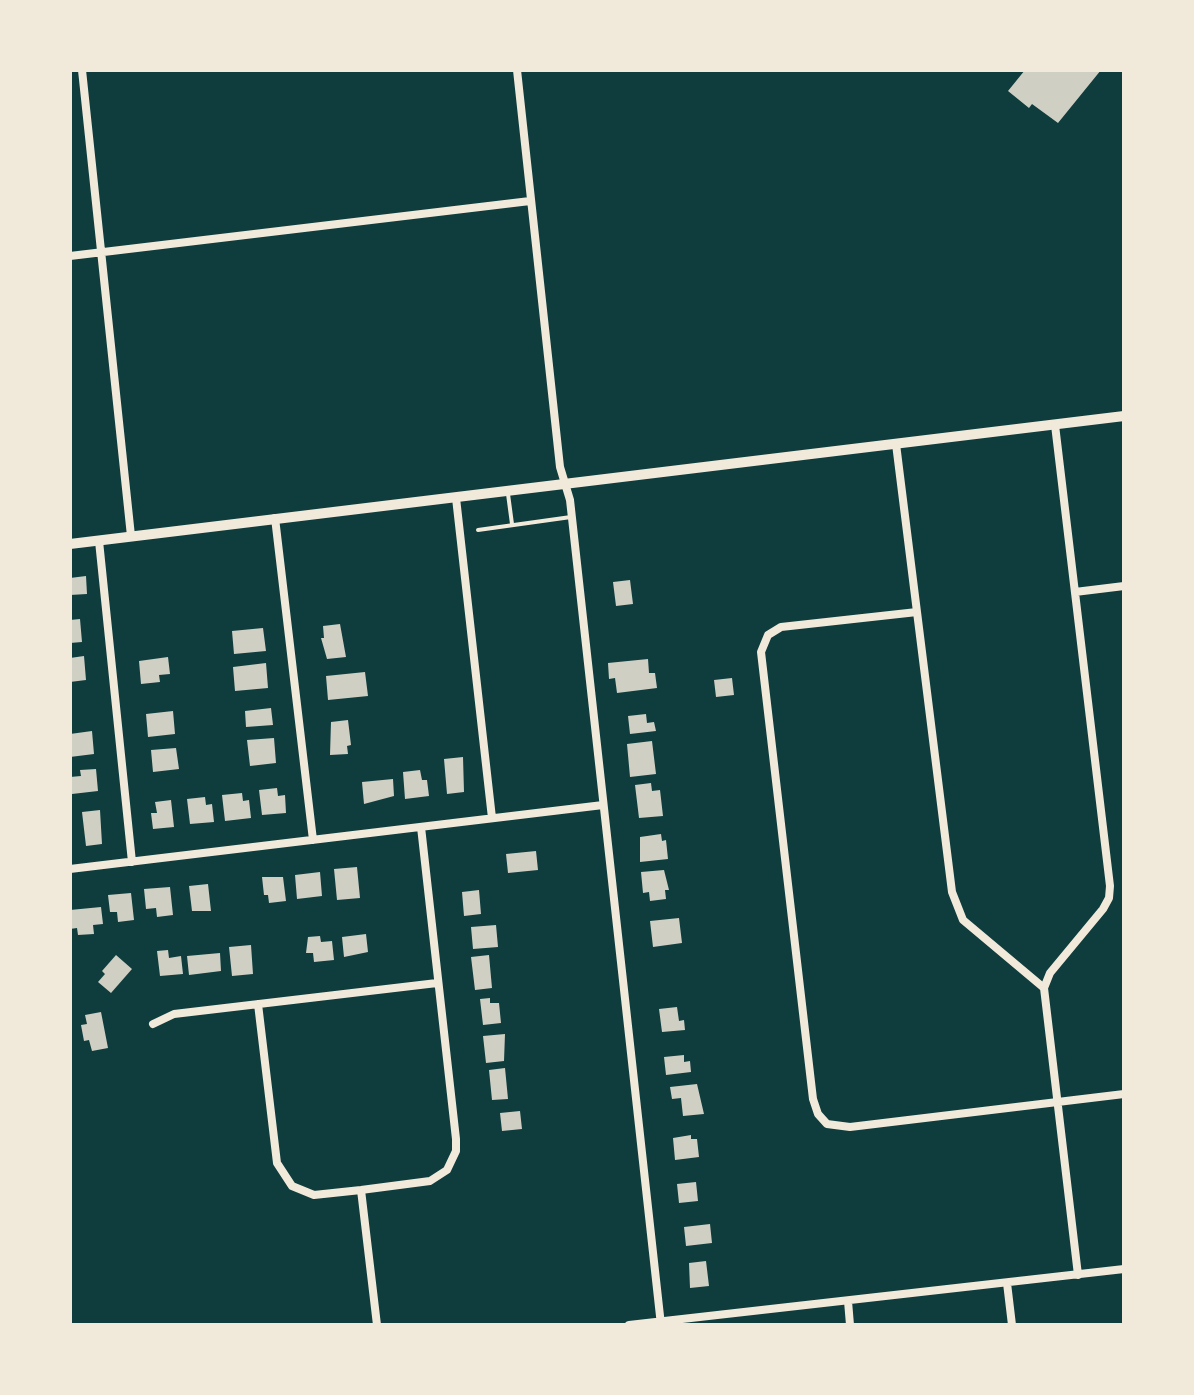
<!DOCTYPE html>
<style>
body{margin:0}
#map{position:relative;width:1194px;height:1395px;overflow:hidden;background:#0f3d3e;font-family:"Titillium Web",sans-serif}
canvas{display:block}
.frame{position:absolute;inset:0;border:72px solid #f1e9da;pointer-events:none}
</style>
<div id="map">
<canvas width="1194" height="1395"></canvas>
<div class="frame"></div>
</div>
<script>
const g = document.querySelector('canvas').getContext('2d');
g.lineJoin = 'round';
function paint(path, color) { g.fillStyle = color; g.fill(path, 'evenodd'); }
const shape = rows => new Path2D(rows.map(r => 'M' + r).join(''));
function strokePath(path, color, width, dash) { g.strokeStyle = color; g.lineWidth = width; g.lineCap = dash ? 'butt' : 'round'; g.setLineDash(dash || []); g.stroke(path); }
paint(shape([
 [1025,70,1101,70,1058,123,1032,104,1029,108,1008,91],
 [86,576,87,594,70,595,70,578],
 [630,580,633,604,616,606,613,582],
 [80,619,82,642,70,643,70,620],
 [340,624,346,657,327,659,321,638,324,638,323,626],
 [263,628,266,651,234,654,232,631],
 [84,656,86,680,70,682,70,658],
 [168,657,170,674,159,675,160,682,141,684,139,661],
 [648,659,649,673,655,673,657,688,617,693,615,678,609,679,608,663],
 [266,663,268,688,235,691,233,667],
 [365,672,368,696,328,700,326,676],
 [732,678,734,695,716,697,714,680],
 [271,708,273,725,246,727,245,711],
 [173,711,175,734,148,737,146,714],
 [646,714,647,723,654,722,656,731,630,734,628,716],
 [348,720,351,745,347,746,348,754,330,755,331,722],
 [92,731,94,754,70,757,70,734],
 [274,738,276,763,250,766,247,740],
 [652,741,656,774,630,777,627,744],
 [176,748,179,769,153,772,151,750],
 [463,757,464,792,447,794,444,759],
 [96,769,98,791,72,794,70,777,81,776,80,770],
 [420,770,422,780,427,780,429,796,405,799,403,772],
 [393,779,394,796,364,804,362,782],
 [651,783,652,791,660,790,663,816,639,818,635,785],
 [277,788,278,796,285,795,286,813,262,815,259,790],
 [242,793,243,801,249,800,251,818,225,821,222,795],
 [205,797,206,805,212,804,214,822,190,824,187,799],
 [171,800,174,827,153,829,151,813,157,813,155,802],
 [100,810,102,844,86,846,82,812],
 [661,834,662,841,666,840,668,859,640,862,640,837],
 [536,851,538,870,508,873,506,854],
 [357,867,360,898,337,900,334,869],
 [664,870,669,890,665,890,666,899,650,901,649,892,643,893,641,872],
 [320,872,322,896,297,899,295,875],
 [262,877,283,877,286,901,269,903,268,895,264,895],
 [208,884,211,911,192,911,189,886],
 [170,887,173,915,157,917,156,908,146,909,144,889],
 [479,890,481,914,464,916,462,892],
 [131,893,134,920,118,922,117,912,110,912,108,895],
 [101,907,103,924,93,925,94,934,78,935,77,928,70,929,70,910],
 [679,918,682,943,653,947,650,921],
 [496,925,498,947,473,949,471,927],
 [366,934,368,952,344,957,342,937],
 [320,936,321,942,332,941,334,960,314,962,313,953,306,953,308,937],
 [251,945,253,974,232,976,229,947],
 [168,950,169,958,181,956,183,974,160,976,157,951],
 [220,953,221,971,189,975,187,956],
 [116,955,132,969,111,993,98,982,105,974,102,971],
 [489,955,492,988,475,990,471,957],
 [490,998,490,1003,499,1003,501,1023,483,1025,480,999],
 [677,1007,679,1021,684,1020,685,1030,662,1032,659,1009],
 [101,1012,108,1048,92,1051,89,1040,84,1041,81,1025,87,1024,85,1015],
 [505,1034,504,1061,486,1063,483,1036],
 [684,1055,684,1062,690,1061,691,1072,666,1075,664,1057],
 [505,1068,508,1099,492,1100,489,1070],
 [697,1084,704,1114,683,1116,681,1098,672,1099,670,1087],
 [520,1111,522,1129,502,1131,500,1113],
 [691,1135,691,1139,697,1139,699,1157,675,1160,673,1138],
 [696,1182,698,1201,679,1203,677,1184],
 [710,1224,712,1243,686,1246,684,1227],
 [706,1261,709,1286,690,1288,689,1263]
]), '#cfcfc3');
strokePath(shape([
 [508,494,512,524],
 [478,530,571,517]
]), '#f1e9da', 4);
strokePath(shape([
 [82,70,131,536],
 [517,70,560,467,570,500,661,1325],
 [70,256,530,201],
 [1055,425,1110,886,1109,898,1103,909,1050,973,1044,988,1078,1275],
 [896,444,952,892,963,920,1044,988],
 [456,498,492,818],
 [275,518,313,840],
 [99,541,132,862],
 [1075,592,1124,586],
 [917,612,781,627,768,635,761,652,813,1099,818,1114,827,1124,850,1127,1124,1094],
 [70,869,603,805],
 [258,1004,277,1163,292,1186,314,1195,361,1190,430,1181,447,1170,456,1151,456,1139,421,827],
 [153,1024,174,1014,437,983],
 [361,1190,377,1325],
 [1007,1283,1012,1325],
 [848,1301,850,1325],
 [629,1325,1124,1269]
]), '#f1e9da', 8);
strokePath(shape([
 [70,544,1124,416]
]), '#f1e9da', 10);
</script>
